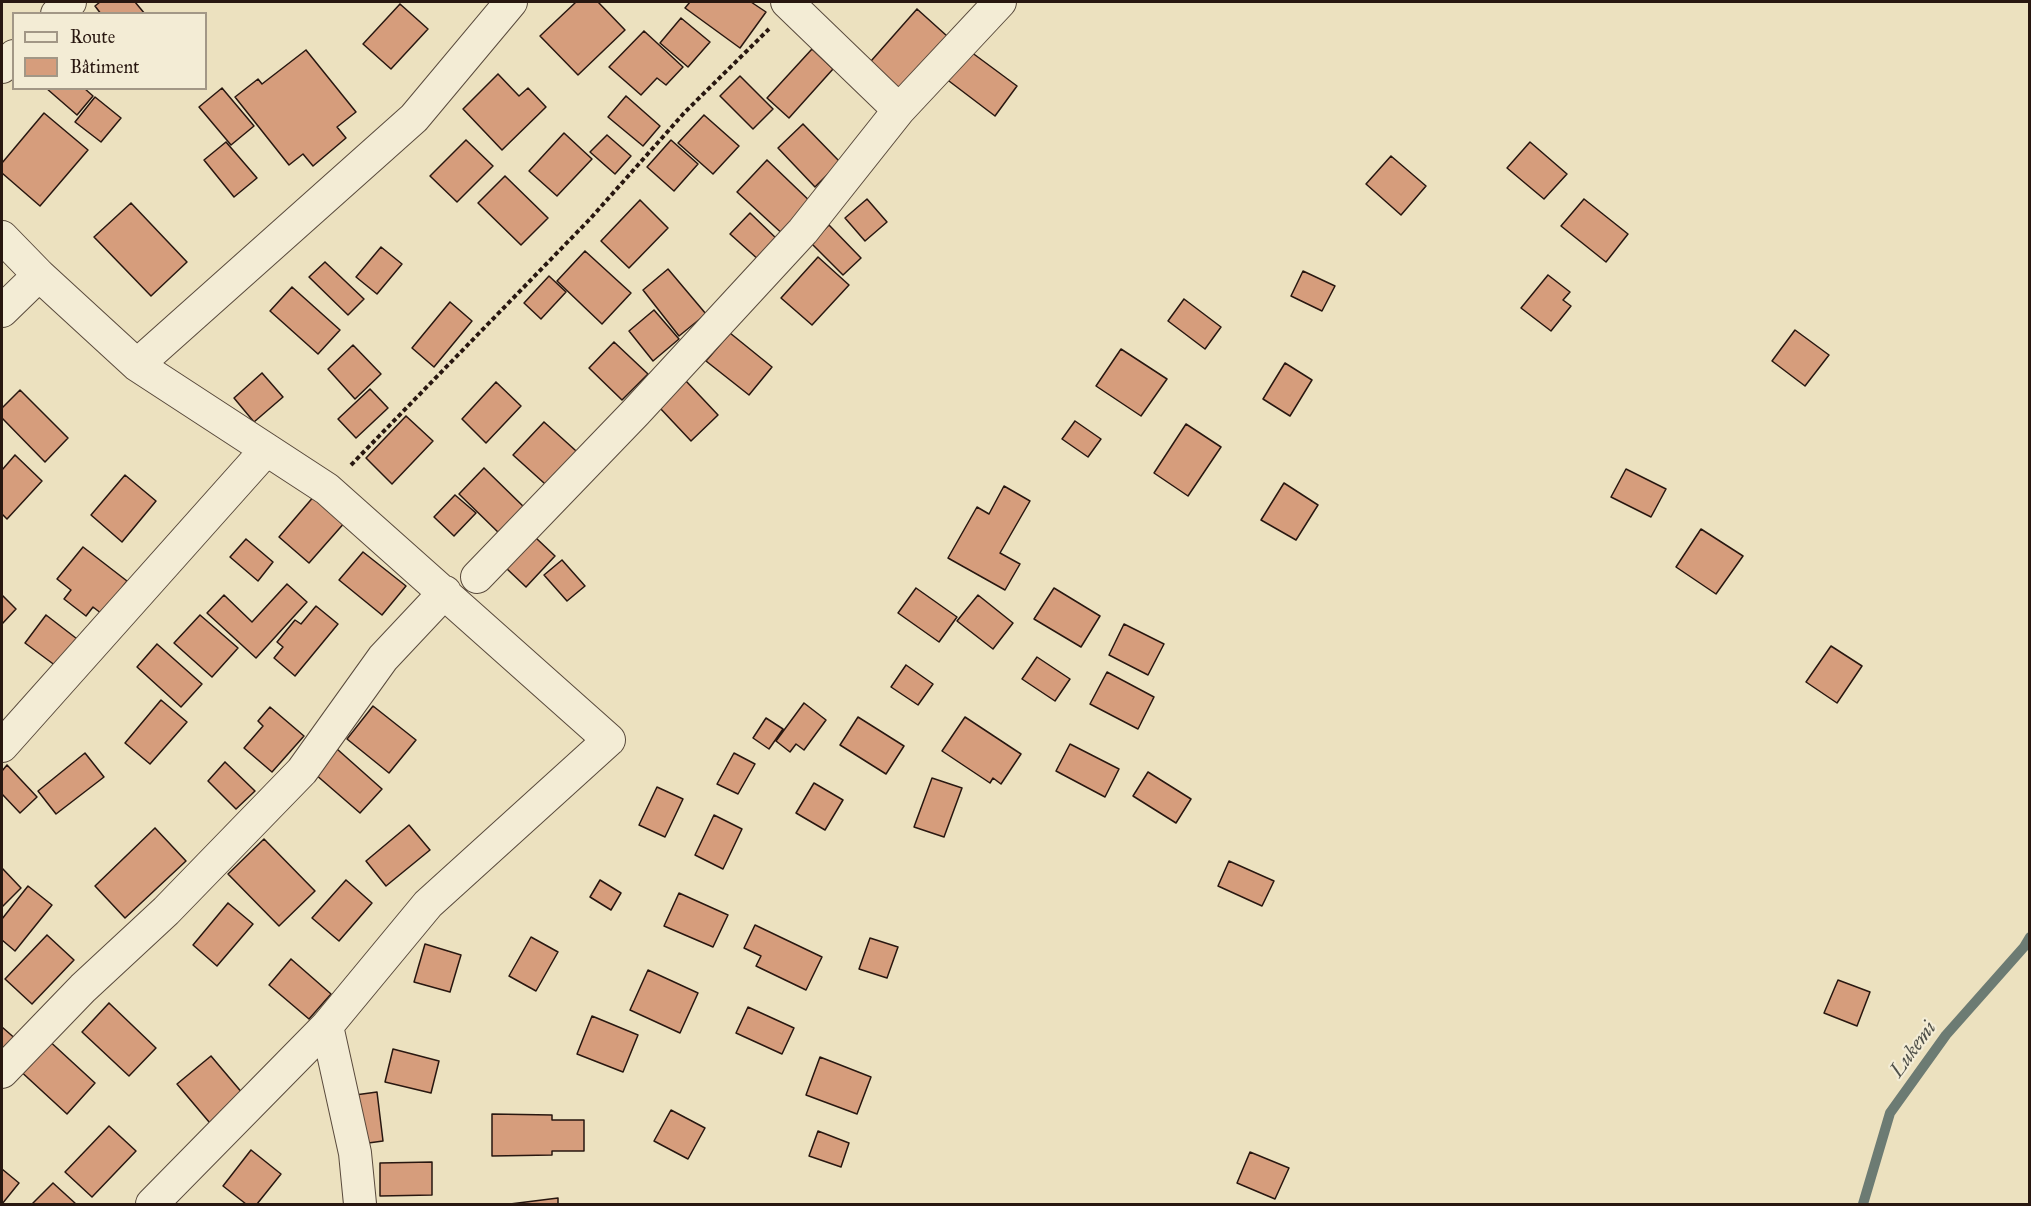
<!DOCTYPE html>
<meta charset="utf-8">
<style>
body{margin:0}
#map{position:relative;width:2031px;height:1206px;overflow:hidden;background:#ece1bf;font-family:"IM FELL Great Primer",serif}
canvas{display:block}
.frame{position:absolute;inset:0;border:3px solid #281710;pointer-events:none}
.legend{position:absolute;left:12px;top:12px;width:195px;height:78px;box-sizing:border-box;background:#f3ecd5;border:2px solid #a29786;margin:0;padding:8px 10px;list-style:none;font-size:18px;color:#281710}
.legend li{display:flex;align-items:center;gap:12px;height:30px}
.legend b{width:30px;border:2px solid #a29786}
</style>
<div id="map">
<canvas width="2031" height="1206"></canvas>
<div class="frame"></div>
<ul class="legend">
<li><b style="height:8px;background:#f3ecd5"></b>Route</li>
<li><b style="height:16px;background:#d69d7c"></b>Bâtiment</li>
</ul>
</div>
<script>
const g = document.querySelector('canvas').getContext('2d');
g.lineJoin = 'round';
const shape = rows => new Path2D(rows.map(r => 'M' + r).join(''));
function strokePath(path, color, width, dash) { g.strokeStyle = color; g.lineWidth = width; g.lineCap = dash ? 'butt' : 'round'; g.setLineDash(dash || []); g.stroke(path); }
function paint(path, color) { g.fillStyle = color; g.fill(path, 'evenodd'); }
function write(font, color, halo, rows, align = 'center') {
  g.font = font + ' "IM FELL Great Primer",serif'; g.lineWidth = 4.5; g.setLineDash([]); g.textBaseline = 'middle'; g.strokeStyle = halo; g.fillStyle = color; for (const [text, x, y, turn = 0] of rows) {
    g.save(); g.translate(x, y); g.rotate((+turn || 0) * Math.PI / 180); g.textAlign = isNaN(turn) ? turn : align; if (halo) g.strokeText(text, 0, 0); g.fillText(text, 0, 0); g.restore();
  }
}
strokePath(shape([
 [1863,1204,1890,1113,1946,1035,2024,947,2030,937]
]), '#6c7b73', 10);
const building = shape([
 [100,2,135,2,145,14,101,14,95,6,100,2],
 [576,2,598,2,625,30,578,75,540,36,576,2],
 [690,2,751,2,766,12,740,48,685,8,690,2],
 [400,4,428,29,391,69,363,44,400,4],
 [917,9,947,36,895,95,864,69,917,9],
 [681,18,710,42,688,67,660,43,681,18],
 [644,31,683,67,666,85,657,78,641,95,609,67,644,31],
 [812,49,833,69,789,118,767,98,812,49],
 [967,49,1017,86,995,116,945,78,967,49],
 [306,50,356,112,337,127,346,138,313,166,303,154,289,165,235,97,258,79,262,84,306,50],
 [498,74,519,96,528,88,546,107,502,150,463,109,498,74],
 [740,76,773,109,753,129,720,96,740,76],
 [46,88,84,88,93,96,77,115,46,88],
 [222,88,254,126,231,145,199,107,222,88],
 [626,96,660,126,643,146,608,117,626,96],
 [95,97,121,118,101,142,75,122,95,97],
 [44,113,88,150,40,206,2,173,2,163,44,113],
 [704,115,739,146,713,174,678,143,704,115],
 [803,124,840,162,815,187,778,148,803,124],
 [564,133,592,159,557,196,529,171,564,133],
 [607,135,631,156,615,174,590,152,607,135],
 [466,140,493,166,457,202,430,176,466,140],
 [671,140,698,164,674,191,647,167,671,140],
 [226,142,257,178,234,197,204,160,226,142],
 [1530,142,1567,174,1544,199,1507,168,1530,142],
 [1391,156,1426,186,1401,215,1366,184,1391,156],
 [767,160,815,206,786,237,737,192,767,160],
 [505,176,548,218,521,245,478,203,505,176],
 [867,199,887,222,865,241,845,218,867,199],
 [1584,199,1628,234,1606,262,1561,226,1584,199],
 [640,200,668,228,629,268,601,241,640,200],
 [131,203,187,262,151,296,94,237,131,203],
 [750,213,779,241,760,261,730,234,750,213],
 [829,225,861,258,843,275,811,243,829,225],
 [381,247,402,264,377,294,356,277,381,247],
 [585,251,631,293,602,324,557,281,585,251],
 [818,257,849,285,812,325,781,298,818,257],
 [325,262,364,299,348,315,309,277,325,262],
 [668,269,706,314,679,336,643,290,668,269],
 [1303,271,1335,286,1322,311,1291,296,1303,271],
 [1548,275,1570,292,1563,300,1571,306,1551,331,1521,308,1548,275],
 [549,276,566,292,541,319,524,303,549,276],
 [292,287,340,330,318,354,270,311,292,287],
 [1184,299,1221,327,1205,349,1168,321,1184,299],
 [450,302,472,321,434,367,412,348,450,302],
 [654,310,679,339,653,361,629,331,654,310],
 [1795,330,1829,355,1805,386,1772,361,1795,330],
 [730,333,772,367,749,395,706,361,730,333],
 [614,342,648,374,622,400,589,368,614,342],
 [353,345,381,374,355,399,328,369,353,345],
 [1121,349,1167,379,1141,416,1096,386,1121,349],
 [1285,363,1312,380,1290,416,1263,399,1285,363],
 [262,373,283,397,254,422,234,398,262,373],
 [686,381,718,415,691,441,659,407,686,381],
 [496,382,521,406,486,443,462,419,496,382],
 [370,389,388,408,356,438,338,419,370,389],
 [20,390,68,438,45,462,2,418,2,408,20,390],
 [406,416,433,441,392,484,366,458,406,416],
 [1075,421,1101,439,1088,457,1062,439,1075,421],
 [544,422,585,459,554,492,513,455,544,422],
 [1186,424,1221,447,1188,496,1154,473,1186,424],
 [15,455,42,481,7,519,2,514,2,470,15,455],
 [484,468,528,511,502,536,459,494,484,468],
 [1626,469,1666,489,1651,517,1611,497,1626,469],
 [125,475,156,501,122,542,91,515,125,475],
 [1284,483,1318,505,1296,540,1261,520,1284,483],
 [1004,486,1030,501,1000,553,1020,564,1005,590,948,558,977,507,989,514,1004,486],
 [315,495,346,521,309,563,279,537,315,495],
 [455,495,476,513,454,536,434,517,455,495],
 [1701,529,1743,556,1716,594,1676,567,1701,529],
 [536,538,555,556,526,587,506,568,536,538],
 [246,539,273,562,258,581,230,557,246,539],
 [83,547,127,581,102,614,93,607,86,616,64,599,71,590,57,579,83,547],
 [363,552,406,586,382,615,339,580,363,552],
 [562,560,585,586,567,601,544,575,562,560],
 [287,584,307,602,256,658,207,613,224,595,252,622,287,584],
 [916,588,957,617,939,642,898,613,916,588],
 [1054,588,1100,616,1081,647,1034,619,1054,588],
 [2,595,16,609,2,624,2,595],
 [978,595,1013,623,993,649,957,621,978,595],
 [316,606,338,624,295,676,274,658,283,647,277,642,295,620,301,624,316,606],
 [46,615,81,642,60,669,25,643,46,615],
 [200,615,238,648,212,677,174,643,200,615],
 [1124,624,1164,644,1148,675,1109,655,1124,624],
 [157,644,202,684,181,707,137,667,157,644],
 [1831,646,1862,666,1837,703,1806,682,1831,646],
 [1037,657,1070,679,1055,701,1022,679,1037,657],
 [906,665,933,684,918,705,891,687,906,665],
 [1107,672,1154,697,1138,729,1090,704,1107,672],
 [161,700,187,722,150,764,125,743,161,700],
 [804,703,826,720,804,750,796,744,790,752,776,741,804,703],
 [373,706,416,740,389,773,347,739,373,706],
 [270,707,304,736,272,772,244,748,263,726,258,721,270,707],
 [858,717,904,746,886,774,840,745,858,717],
 [965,717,1021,754,1001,784,993,778,990,783,942,751,965,717],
 [766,718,783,729,769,749,753,738,766,718],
 [1070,744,1119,769,1105,797,1056,771,1070,744],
 [337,749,382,789,360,813,315,774,337,749],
 [85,753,104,777,56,814,38,791,85,753],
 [734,753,755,764,738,794,717,784,734,753],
 [225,762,255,791,236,809,208,781,225,762],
 [7,765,37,797,20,813,2,794,2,771,7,765],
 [1148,772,1191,799,1176,823,1133,796,1148,772],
 [932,778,962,788,944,837,914,827,932,778],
 [814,783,843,800,825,830,796,813,814,783],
 [657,787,683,799,665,837,639,825,657,787],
 [714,815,742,829,723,869,695,855,714,815],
 [409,825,430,850,386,886,366,861,409,825],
 [155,828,186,861,125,918,95,886,155,828],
 [264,839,315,891,279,926,228,874,264,839],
 [1229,861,1274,881,1262,906,1218,886,1229,861],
 [2,868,21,888,2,907,2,868],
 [346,880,372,903,339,941,312,918,346,880],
 [600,880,621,893,611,910,590,897,600,880],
 [28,886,52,905,15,951,2,940,2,919,28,886],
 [679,893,728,915,713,947,664,926,679,893],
 [228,903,253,924,217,966,193,945,228,903],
 [755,925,822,957,806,990,756,966,761,956,744,948,755,925],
 [47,935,74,960,32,1004,5,979,47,935],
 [531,937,558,952,536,991,509,976,531,937],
 [870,938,898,947,887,978,859,969,870,938],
 [425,944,461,955,450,992,414,982,425,944],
 [291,959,331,994,309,1019,269,985,291,959],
 [648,970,698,993,680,1033,630,1010,648,970],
 [1838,980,1870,992,1857,1026,1824,1013,1838,980],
 [109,1003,156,1048,129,1076,82,1032,109,1003],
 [748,1007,794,1028,782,1054,736,1033,748,1007],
 [592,1016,638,1035,623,1072,577,1054,592,1016],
 [2,1027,18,1041,2,1060,2,1027],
 [45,1037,95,1083,67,1114,16,1067,45,1037],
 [393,1049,439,1061,431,1093,385,1082,393,1049],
 [211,1056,249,1101,215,1129,177,1084,211,1056],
 [820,1057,871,1077,857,1114,806,1095,820,1057],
 [377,1092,383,1141,361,1144,355,1095,377,1092],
 [671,1110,705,1128,688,1159,654,1141,671,1110],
 [492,1114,552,1115,552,1120,584,1120,584,1151,552,1151,552,1155,492,1156,492,1114],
 [109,1126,136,1151,92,1197,65,1172,109,1126],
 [818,1131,849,1143,841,1167,809,1156,818,1131],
 [251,1150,281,1174,257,1204,246,1204,223,1186,251,1150],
 [1250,1152,1289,1168,1275,1199,1237,1183,1250,1152],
 [432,1162,432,1195,380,1196,380,1163,432,1162],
 [2,1169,19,1183,2,1204,2,1169],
 [53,1183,76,1204,32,1204,53,1183],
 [558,1198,558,1204,510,1204,558,1198]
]);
paint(building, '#d69d7c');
strokePath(building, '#281710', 1.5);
const street = shape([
 [787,2,899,110],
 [57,14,70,2],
 [2,67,14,56],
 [2,237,39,275,137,365,327,489,609,740,428,904,327,1026,152,1204],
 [2,311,39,275],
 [137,365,414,118,511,2],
 [477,577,636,412,803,231,899,110,1000,2],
 [2,746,266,450],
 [327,1026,355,1153,360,1204],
 [2,1072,83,988,166,911,302,771,383,658,445,592]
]);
strokePath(street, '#594a3c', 34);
strokePath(shape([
 [351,465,590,219,685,112,769,29]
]), '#281710', 4, [4.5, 3]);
strokePath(street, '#f3ecd5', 32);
write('italic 20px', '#50514a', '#f3ecd5', [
 ["Lukemi",1914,1050,-54]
]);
</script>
